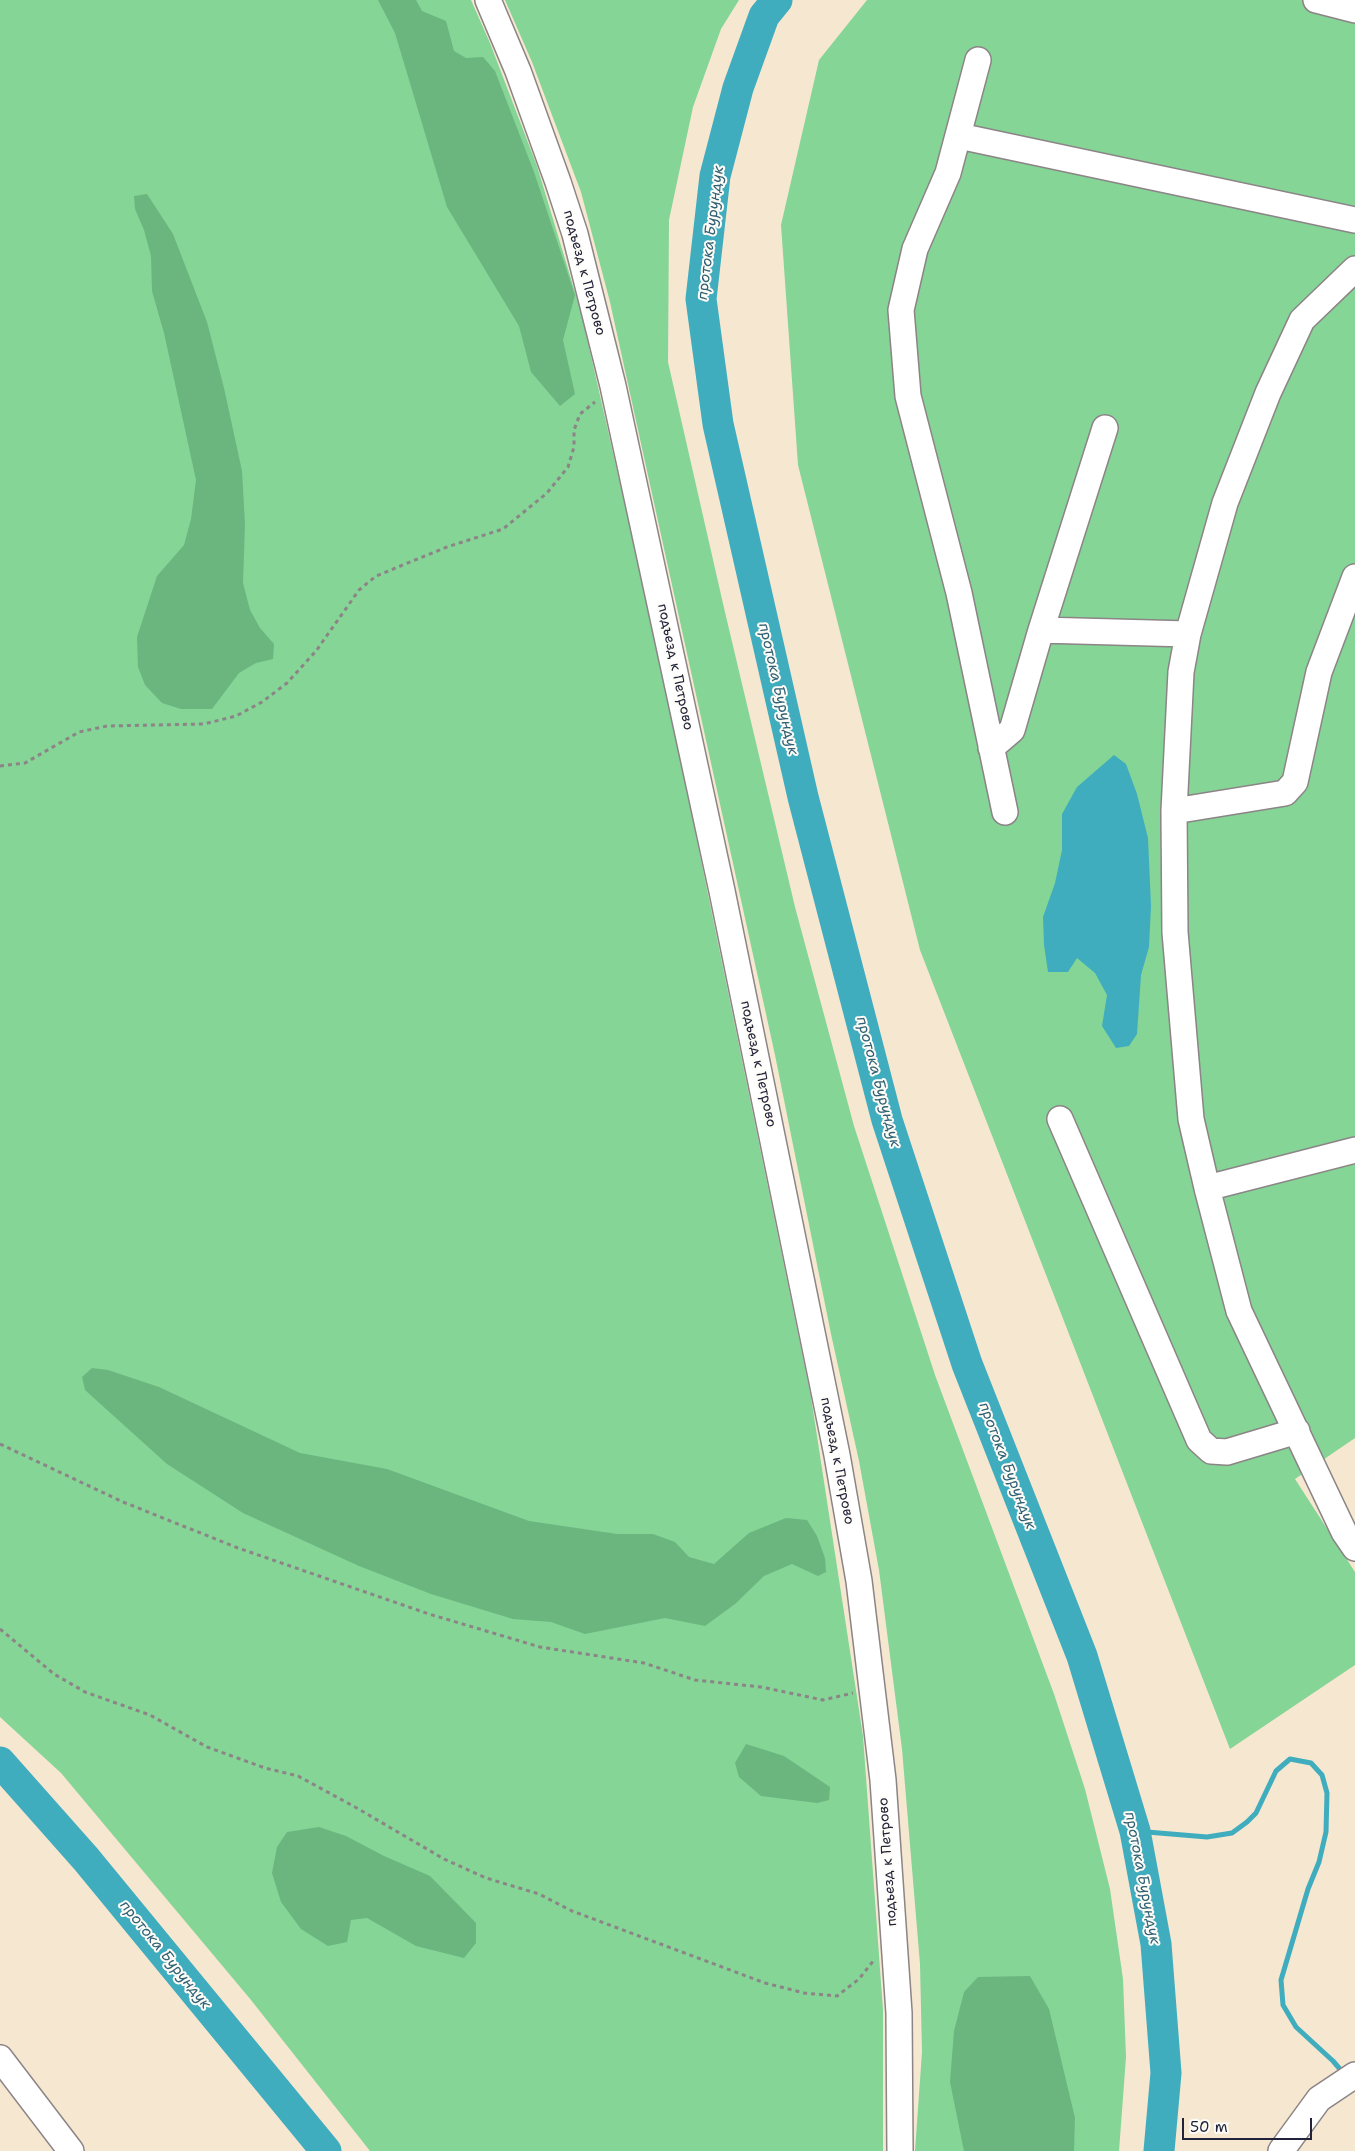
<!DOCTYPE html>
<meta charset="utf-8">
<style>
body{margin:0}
#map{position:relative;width:1355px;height:2151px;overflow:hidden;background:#f6e7d1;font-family:"Shantell Sans",sans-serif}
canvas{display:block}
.scale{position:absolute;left:1182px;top:2118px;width:130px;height:22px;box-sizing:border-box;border:2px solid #22223b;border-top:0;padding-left:6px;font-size:15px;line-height:18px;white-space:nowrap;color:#22223b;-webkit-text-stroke:4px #fdfcf7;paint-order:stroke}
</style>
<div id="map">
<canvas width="1355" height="2151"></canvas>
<div class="scale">50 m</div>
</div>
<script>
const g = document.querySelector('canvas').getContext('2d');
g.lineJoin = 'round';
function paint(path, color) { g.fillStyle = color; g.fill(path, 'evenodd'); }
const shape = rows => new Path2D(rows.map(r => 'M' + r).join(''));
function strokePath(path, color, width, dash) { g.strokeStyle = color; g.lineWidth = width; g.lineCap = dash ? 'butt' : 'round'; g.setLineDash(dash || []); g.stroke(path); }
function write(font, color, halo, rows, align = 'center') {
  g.font = font + ' "Shantell Sans",sans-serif'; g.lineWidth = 4; g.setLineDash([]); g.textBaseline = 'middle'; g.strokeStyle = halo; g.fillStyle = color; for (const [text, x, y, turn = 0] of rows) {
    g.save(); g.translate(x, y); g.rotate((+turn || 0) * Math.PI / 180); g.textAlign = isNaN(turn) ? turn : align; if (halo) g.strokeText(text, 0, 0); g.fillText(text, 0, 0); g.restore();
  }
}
paint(shape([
 [0,0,471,0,490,43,537,166,581,312,659,655,811,1397,863,1736,883,2010,883,2151,370,2151,251,2000,61,1773,0,1717],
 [505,0,739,0,721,29,693,107,669,220,668,362,724,608,795,907,854,1126,935,1375,1054,1694,1085,1789,1110,1889,1123,1979,1126,2057,1119,2151,915,2151,922,2052,920,1964,902,1749,879,1570,859,1461,831,1334,775,1055,610,302,581,192,532,62],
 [867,0,1355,0,1355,1438,1295,1479,1355,1572,1355,1665,1230,1749,920,950,798,465,781,225,819,60]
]), '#84d596');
paint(shape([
 [378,0,416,0,422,11,446,21,454,51,466,58,483,57,495,71,534,172,575,295,563,340,575,394,560,406,531,372,519,326,447,207,395,33],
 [147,194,173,234,207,322,224,388,242,471,245,524,243,583,250,610,260,628,274,644,273,659,256,663,239,673,212,709,181,709,162,703,145,685,138,667,137,637,157,576,184,545,191,519,196,480,164,333,152,291,151,256,144,230,135,209,134,196],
 [92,1368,108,1370,159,1387,300,1453,387,1469,529,1521,617,1534,653,1534,675,1542,689,1557,714,1564,749,1533,786,1518,807,1520,817,1536,825,1558,826,1572,818,1576,792,1564,764,1576,735,1604,705,1626,665,1618,585,1634,551,1622,513,1619,431,1594,359,1566,243,1513,167,1464,85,1390,82,1377],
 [746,1744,784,1756,830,1787,829,1800,817,1803,761,1796,739,1777,735,1763],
 [319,1827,346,1836,384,1856,430,1876,476,1923,476,1943,464,1958,416,1946,367,1918,351,1920,347,1942,328,1946,301,1929,281,1902,272,1873,277,1847,287,1832],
 [1030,1976,1049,2009,1075,2118,1074,2151,964,2151,950,2082,954,2031,964,1992,978,1977]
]), '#6bb67f');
paint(shape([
 [1114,755,1126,764,1137,794,1148,838,1151,906,1149,947,1141,975,1137,1034,1129,1046,1116,1048,1102,1026,1107,995,1095,973,1077,958,1068,972,1048,972,1044,945,1043,917,1055,883,1062,850,1062,814,1077,787]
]), '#40adbf');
strokePath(shape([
 [1135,1831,1207,1837,1232,1833,1247,1822,1256,1813,1276,1771,1290,1759,1311,1763,1322,1775,1327,1793,1326,1832,1319,1862,1308,1889,1281,1980,1283,2005,1296,2027,1333,2061,1345,2075]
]), '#40adbf', 5);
strokePath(shape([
 [777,0,764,16,738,88,715,176,701,299,718,424,803,797,887,1120,967,1364,1082,1656,1135,1831,1156,1944,1166,2073,1159,2151],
 [0,1762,86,1859,326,2151]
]), '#40adbf', 31);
const minor = shape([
 [488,0,518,71,558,182,575,234,613,386,722,891,837,1455,859,1581,883,1780,899,2013,900,2151],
 [1316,0,1355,10],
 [978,60,948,173,915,249,901,310,908,396,959,593,1005,812],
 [959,136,1355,220],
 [1355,269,1302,320,1268,393,1225,503,1188,634,1181,672,1174,811,1175,932,1191,1119,1207,1188,1239,1311,1344,1532,1355,1548],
 [1041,630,1188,634],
 [991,748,1012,730,1041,630,1105,428],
 [1174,811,1285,793,1295,782,1319,672,1355,577],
 [1060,1119,1199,1440,1211,1451,1227,1452,1297,1431],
 [1207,1188,1355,1150],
 [0,2058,71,2151],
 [1281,2151,1319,2099,1355,2075]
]);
strokePath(minor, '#8c8486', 28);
strokePath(shape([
 [0,766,25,763,79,732,107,726,204,724,236,716,262,702,287,683,316,651,359,590,376,576,447,547,503,529,547,493,568,467,574,447,574,430,580,414,595,402],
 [0,1444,123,1502,238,1548,429,1614,540,1647,644,1663,695,1680,761,1687,823,1700,853,1693],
 [0,1629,54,1674,85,1692,150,1715,207,1747,265,1768,298,1776,355,1807,444,1859,486,1878,539,1894,572,1911,765,1983,804,1993,837,1996,859,1979,874,1960]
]), '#8c8486', 3, [4, 4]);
strokePath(minor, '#fff', 25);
write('14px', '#22223b', '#fdfcf7', [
 ["подъезд к Петрово",584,273,75],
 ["подъезд к Петрово",675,667,78],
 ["подъезд к Петрово",758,1064,78],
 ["подъезд к Петрово",837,1461,79],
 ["подъезд к Петрово",888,1862,-94]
]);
write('italic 15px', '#306176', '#fdfcf7', [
 ["протока Бурундук",711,233,-83],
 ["протока Бурундук",778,689,77],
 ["протока Бурундук",878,1082,75],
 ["протока Бурундук",1007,1466,69],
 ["протока Бурундук",1142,1878,79],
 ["протока Бурундук",165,1955,51]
]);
</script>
